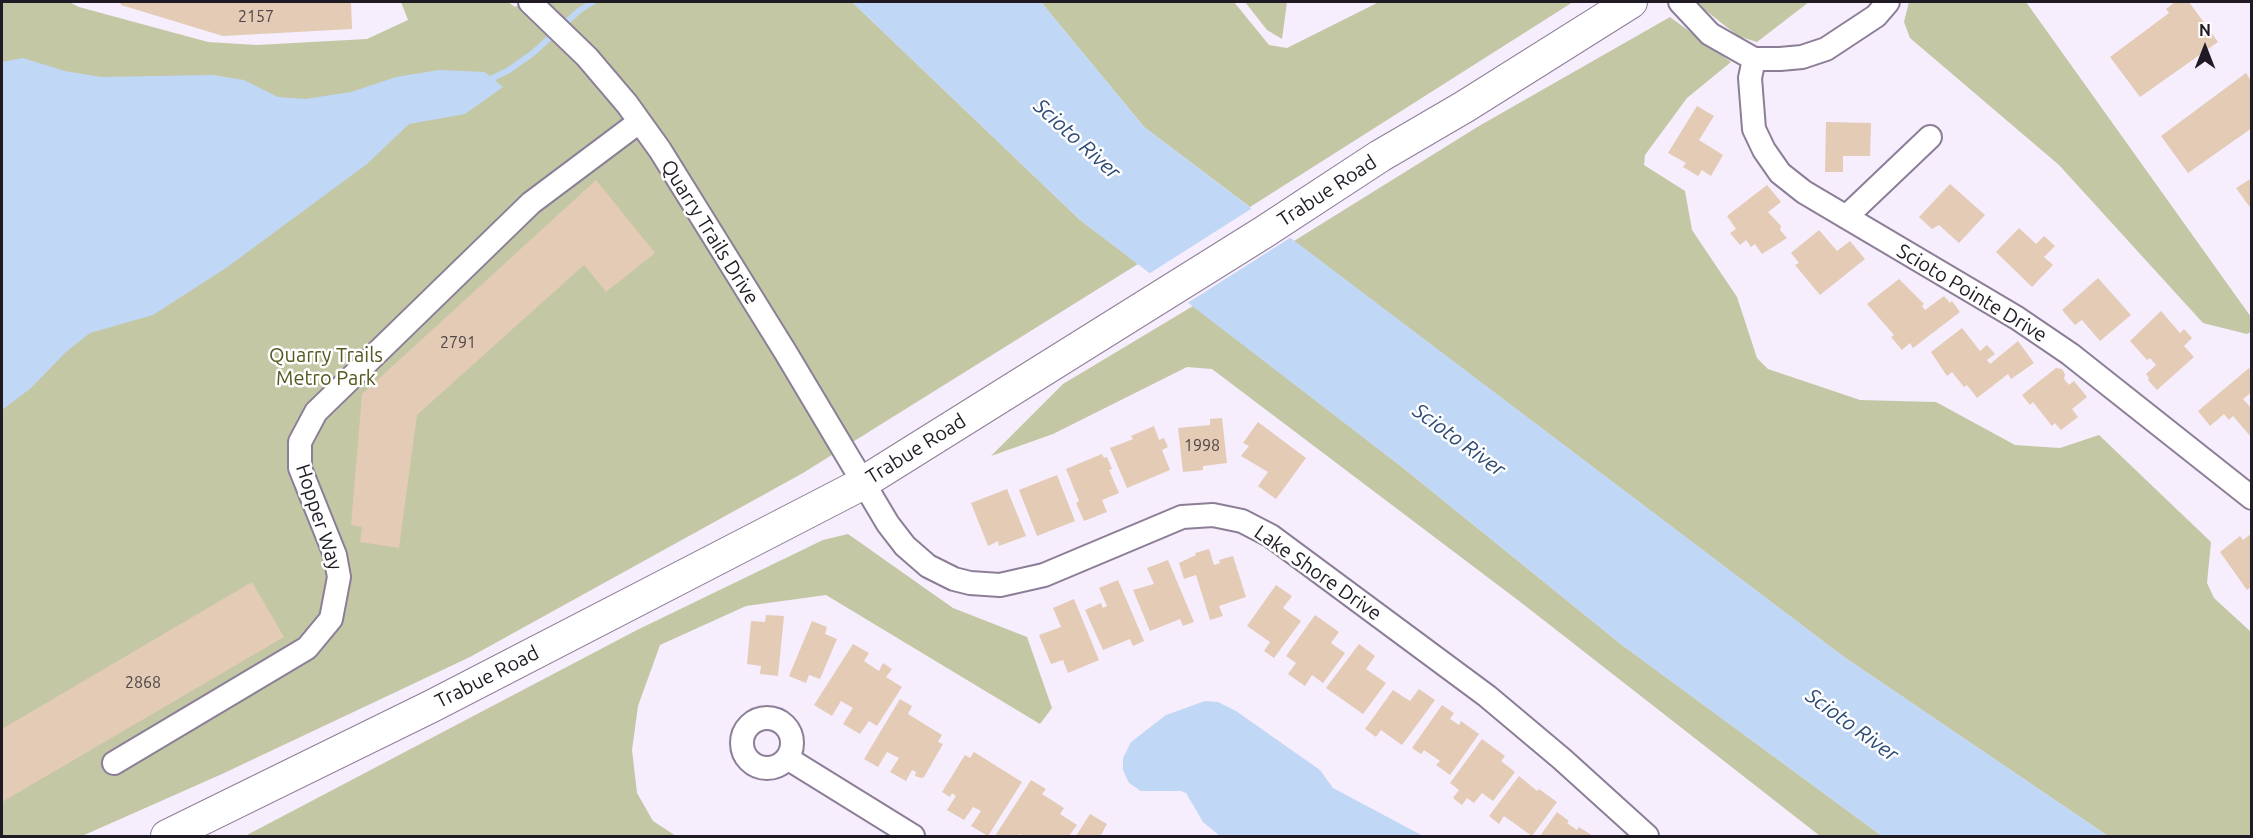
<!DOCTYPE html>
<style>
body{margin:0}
#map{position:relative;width:2253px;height:838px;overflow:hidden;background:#f6edfd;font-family:Ubuntu,sans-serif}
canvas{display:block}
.frame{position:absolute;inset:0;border:3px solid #201a24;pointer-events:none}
.north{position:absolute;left:2175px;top:18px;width:60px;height:60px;-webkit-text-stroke:4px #fefefe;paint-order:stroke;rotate:0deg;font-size:16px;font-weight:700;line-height:24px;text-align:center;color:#201a24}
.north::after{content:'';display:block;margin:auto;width:21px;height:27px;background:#201a24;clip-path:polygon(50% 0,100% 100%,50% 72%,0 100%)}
</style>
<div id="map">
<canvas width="2253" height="838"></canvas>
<div class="frame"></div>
<div class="north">N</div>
</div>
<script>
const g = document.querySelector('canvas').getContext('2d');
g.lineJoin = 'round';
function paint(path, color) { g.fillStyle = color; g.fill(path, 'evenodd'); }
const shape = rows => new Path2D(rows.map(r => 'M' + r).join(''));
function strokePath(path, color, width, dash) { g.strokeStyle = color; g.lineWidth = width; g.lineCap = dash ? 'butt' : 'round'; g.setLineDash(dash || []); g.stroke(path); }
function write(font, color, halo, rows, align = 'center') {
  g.font = font + ' Ubuntu,sans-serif'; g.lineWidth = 5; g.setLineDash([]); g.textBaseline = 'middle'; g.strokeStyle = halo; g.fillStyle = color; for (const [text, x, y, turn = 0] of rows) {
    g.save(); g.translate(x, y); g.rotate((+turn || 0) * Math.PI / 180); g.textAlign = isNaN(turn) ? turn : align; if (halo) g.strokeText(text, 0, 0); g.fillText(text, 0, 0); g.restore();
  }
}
paint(shape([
 [2,2,69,2,79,7,208,42,257,45,367,39,408,20,401,2,508,2,515,7,524,2,852,2,1079,219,1138,264,803,473,470,657,222,774,82,836,2,836],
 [1041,2,1234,2,1269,45,1287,48,1379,2,1573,2,1250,207,1144,127],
 [1245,2,1287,2,1282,39,1267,30],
 [1695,2,1809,2,1757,42,1738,36],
 [1909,2,2026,2,2251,317,2251,332,2247,334,2203,323,2059,165,1910,38,1904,22],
 [1670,17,1731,62,1687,98,1645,155,1644,165,1685,191,1692,230,1737,297,1757,358,1768,369,1860,400,1936,402,2015,445,2060,448,2099,435,2211,542,2207,583,2214,598,2251,632,2251,836,2108,836,1844,657,1294,241,1479,126],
 [1193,306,1402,467,1622,645,1882,836,1820,836,1523,604,1212,369,1187,367,1053,434,991,456,1063,384],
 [848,534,953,608,1027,637,1052,708,1040,724,826,595,746,606,660,645,638,706,632,750,637,793,653,821,676,836,245,836,637,630,823,540]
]), '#c3c7a4');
paint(shape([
 [852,2,1041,2,1144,127,1844,657,2108,836,1882,836,1622,645,1402,467,1079,219],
 [23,58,65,71,101,77,213,75,244,80,278,97,305,99,351,92,396,77,439,70,485,72,503,87,465,114,409,124,367,164,226,268,153,315,90,333,66,352,31,388,2,410,2,62],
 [1205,701,1218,702,1236,711,1320,770,1333,788,1423,836,1220,836,1203,822,1186,793,1181,791,1141,791,1129,783,1123,770,1123,758,1131,742,1166,715]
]), '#c1d7f6');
paint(shape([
 [1254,207,1293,236,1186,304,1147,275]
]), '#f6edfd');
strokePath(shape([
 [562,26,580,10,593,2],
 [485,82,509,70,533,53,555,33]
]), '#c1d7f6', 6);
paint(shape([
 [120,2,226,2,232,3,351,2,352,29,223,36,121,5],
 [2175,2,2189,2,2218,42,2140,97,2110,57,2169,13,2166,9],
 [2246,73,2252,82,2252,128,2188,173,2161,136],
 [1697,106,1714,116,1699,140,1723,155,1711,176,1702,170,1698,176,1683,167,1686,163,1668,153],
 [1826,122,1871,123,1870,156,1843,156,1843,172,1825,172],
 [2252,178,2252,210,2236,188],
 [596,180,655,253,606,292,584,265,417,415,399,548,360,542,362,527,351,525,362,394],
 [1950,184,1985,215,1959,243,1939,225,1932,229,1919,217],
 [1767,185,1781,202,1768,212,1781,226,1780,230,1787,238,1762,254,1755,244,1751,247,1746,240,1740,245,1730,233,1736,229,1727,216],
 [2019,228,2036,244,2044,236,2055,246,2044,257,2053,265,2032,287,1996,252],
 [1819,230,1837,251,1850,241,1865,259,1820,295,1795,265,1799,263,1791,253],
 [2098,278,2131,315,2100,341,2082,320,2075,325,2062,310],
 [1899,279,1924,304,1922,306,1925,310,1944,296,1950,303,1952,301,1960,312,1913,348,1910,343,1902,350,1891,337,1894,335,1867,304],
 [2161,311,2180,333,2184,329,2192,338,2184,346,2194,357,2157,390,2148,380,2149,378,2146,374,2156,365,2150,358,2147,360,2130,341],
 [1962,328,1980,351,1987,345,1995,354,1987,360,1990,364,2018,341,2034,363,2011,379,2008,374,1977,398,1967,385,1964,387,1952,372,1947,376,1931,352],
 [2056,368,2062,369,2065,374,2064,379,2069,385,2074,381,2087,397,2072,409,2078,417,2061,430,2055,423,2052,426,2033,402,2030,405,2022,395],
 [2249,368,2252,372,2252,392,2243,399,2252,409,2252,438,2233,416,2229,420,2224,414,2210,426,2198,411],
 [1222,418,1227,463,1203,466,1203,470,1183,472,1178,428,1210,425,1210,419],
 [1258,422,1306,458,1276,499,1258,486,1268,472,1241,456,1249,446,1243,443],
 [1154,426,1159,440,1164,438,1168,447,1162,450,1170,470,1127,488,1110,448,1133,439,1131,436],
 [1102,454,1104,458,1107,457,1112,469,1109,470,1119,493,1102,500,1107,512,1084,521,1076,503,1079,501,1066,469],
 [1057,475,1075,521,1037,536,1019,490],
 [1007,489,1026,536,999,546,998,541,988,546,971,503],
 [2252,533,2252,591,2249,588,2247,590,2220,552,2240,536,2243,540],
 [1209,549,1214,565,1220,563,1219,560,1233,556,1246,597,1219,606,1223,616,1210,620,1196,575,1184,579,1179,563,1196,555,1195,553],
 [1168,560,1194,622,1183,626,1180,619,1150,631,1133,590,1154,584,1147,568],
 [1118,580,1144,641,1133,646,1130,639,1103,650,1085,610,1101,603,1103,608,1107,606,1099,588],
 [252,582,284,637,2,802,2,729],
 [1276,585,1292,596,1283,608,1301,621,1274,658,1264,651,1270,642,1247,626],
 [1074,599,1099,660,1068,673,1063,660,1051,664,1039,635,1061,627,1053,608],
 [766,615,784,616,778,676,760,674,761,666,747,664,751,621,765,622],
 [1315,615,1339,632,1331,643,1345,653,1323,683,1312,675,1305,686,1288,674,1296,663,1286,656],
 [812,621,827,627,825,634,837,639,820,679,809,675,806,683,789,676],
 [853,644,869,653,864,661,879,671,883,663,892,669,886,677,902,687,877,726,869,721,860,734,843,724,853,708,841,701,832,716,814,705],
 [1359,644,1375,656,1366,669,1386,683,1363,714,1326,688],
 [1419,689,1435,700,1402,745,1381,730,1376,737,1365,729,1393,690,1410,701],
 [900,699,912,706,908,714,942,735,938,742,943,744,924,777,921,778,915,776,916,772,912,770,906,781,890,772,899,758,887,752,878,767,864,759],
 [1442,705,1454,713,1450,719,1459,725,1461,721,1479,734,1450,775,1436,765,1440,761,1424,750,1421,754,1412,748],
 [1482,739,1505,756,1501,761,1515,772,1493,801,1482,793,1474,803,1467,798,1462,805,1453,798,1459,790,1450,783],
 [974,752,1022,782,988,836,971,826,981,811,973,807,964,820,947,810,956,796,952,793,950,797,942,792,965,755,970,758],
 [1519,776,1537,791,1539,789,1557,802,1532,836,1504,816,1499,824,1489,816],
 [1031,780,1046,789,1042,794,1064,808,1060,814,1077,825,1069,836,1022,836,1019,834,1017,836,995,836],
 [1557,812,1569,821,1567,823,1577,830,1579,827,1593,836,1540,836],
 [1090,814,1107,824,1101,835,1104,836,1076,836]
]), '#e3cbb6');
const minor = shape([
 [530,2,587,57,627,104,660,150,786,353,888,524,905,546,928,566,954,579,970,583,1000,585,1044,575,1182,517,1213,515,1242,521,1271,536,1487,696,1562,759,1647,836],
 [1680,2,1710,34,1754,59,1780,59,1802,57,1826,49,1876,16,1888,2],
 [1754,59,1750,78,1754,129,1764,150,1780,173,1804,192,2017,318,2070,354,2252,498],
 [1846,217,1930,137],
 '742 743a25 25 0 1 1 50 0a25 25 0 1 1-50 0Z',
 [787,758,913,836],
 [114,763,307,648,331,619,339,577,335,555,300,468,300,442,316,412,531,203,639,122]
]);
const secondary = shape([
 [167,836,432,706,856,487,1264,232,1380,156,1464,107,1631,2]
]);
strokePath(minor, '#8d7e97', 26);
strokePath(secondary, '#8d7e97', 34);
strokePath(minor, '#fff', 22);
strokePath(secondary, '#fff', 32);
write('16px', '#514648', null, [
 ["2157",256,17],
 ["2791",458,343],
 ["1998",1202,446],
 ["2868",143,683]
]);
write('20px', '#201a24', '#fefefe', [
 ["Trabue Road",1327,191,-33],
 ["Quarry Trails Drive",710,232,58],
 ["Scioto Pointe Drive",1972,293,31],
 ["Trabue Road",916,449,-32],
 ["Hopper Way",319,517,72],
 ["Lake Shore Drive",1318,573,35],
 ["Trabue Road",487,677,-27]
]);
write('20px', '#55581f', '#fefefe', [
 ["Quarry Trails",326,355],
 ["Metro Park",326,378]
]);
write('italic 21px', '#2d4b75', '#fefefe', [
 ["Scioto River",1077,139,42],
 ["Scioto River",1459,440,36],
 ["Scioto River",1852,725,36]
]);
</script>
